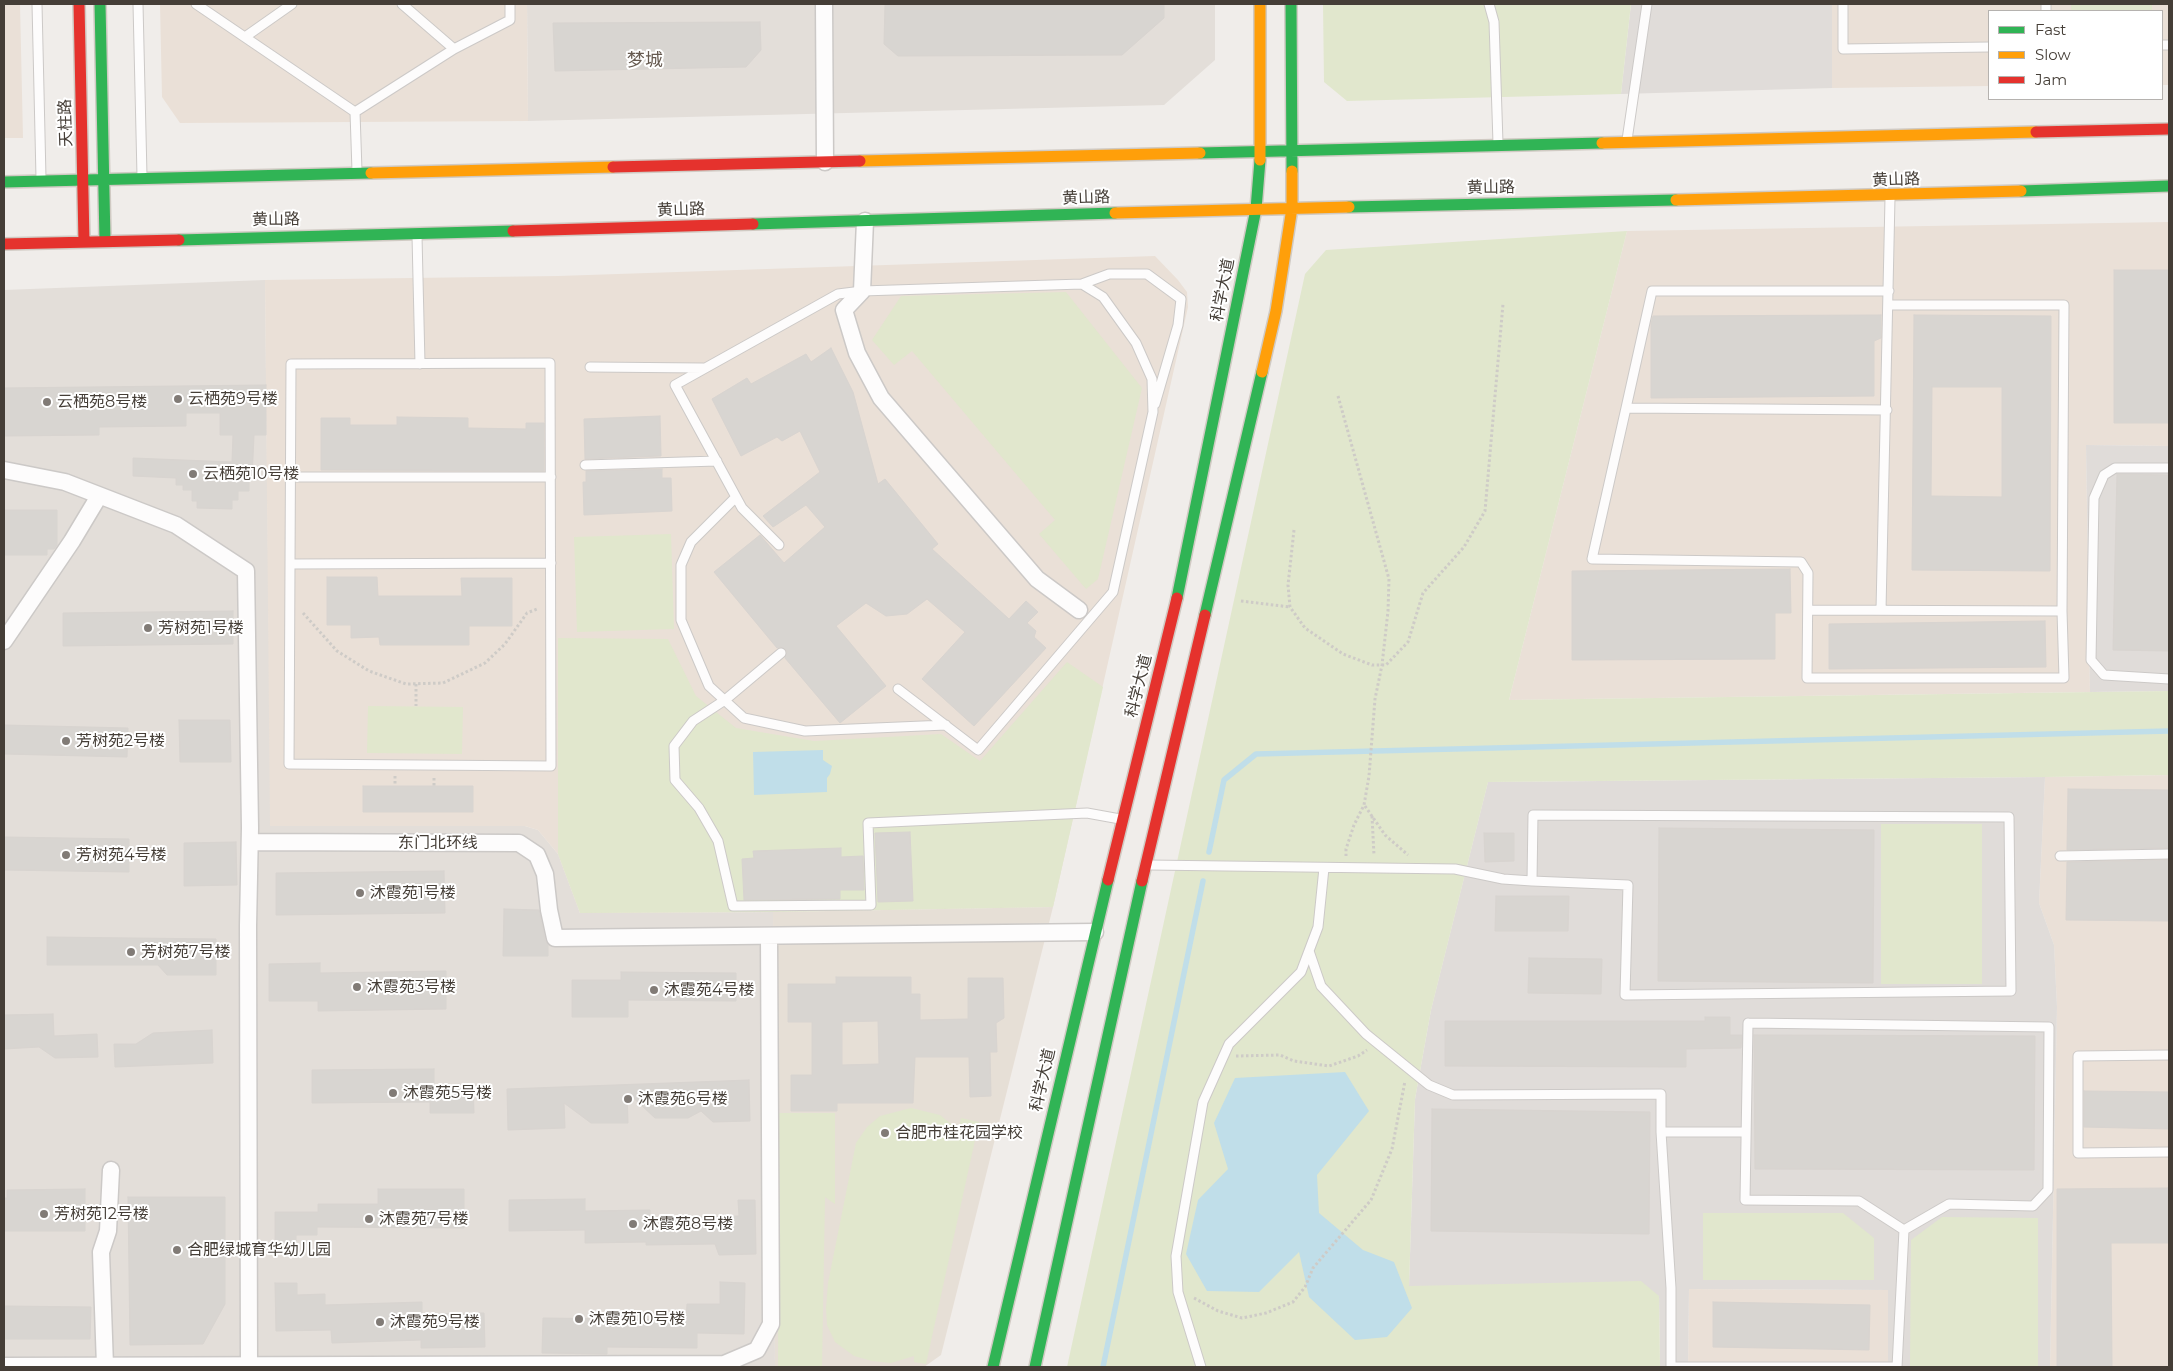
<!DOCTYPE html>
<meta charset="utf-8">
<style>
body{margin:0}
#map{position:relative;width:2173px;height:1371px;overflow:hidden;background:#f0edea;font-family:Montserrat,sans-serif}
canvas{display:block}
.frame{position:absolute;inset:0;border:5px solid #453e37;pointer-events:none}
.legend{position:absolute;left:1988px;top:10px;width:175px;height:90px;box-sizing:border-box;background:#fff;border:1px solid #b5b2af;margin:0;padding:6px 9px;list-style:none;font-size:15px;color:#453e37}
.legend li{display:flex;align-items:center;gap:10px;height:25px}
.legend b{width:25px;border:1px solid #b5b2af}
</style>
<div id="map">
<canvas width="2173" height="1371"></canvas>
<div class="frame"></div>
<ul class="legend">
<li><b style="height:6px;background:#30b455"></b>Fast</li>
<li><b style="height:6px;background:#ff9f0a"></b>Slow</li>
<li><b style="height:6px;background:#e5322d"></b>Jam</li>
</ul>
</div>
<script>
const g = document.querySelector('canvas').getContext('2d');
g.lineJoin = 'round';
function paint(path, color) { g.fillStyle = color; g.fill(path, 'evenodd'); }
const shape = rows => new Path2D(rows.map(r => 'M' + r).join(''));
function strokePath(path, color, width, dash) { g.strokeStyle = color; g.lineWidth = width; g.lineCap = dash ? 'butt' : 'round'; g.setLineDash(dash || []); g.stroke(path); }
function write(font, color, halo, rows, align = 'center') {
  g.font = font + ' Montserrat,"Noto Sans SC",sans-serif'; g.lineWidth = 4; g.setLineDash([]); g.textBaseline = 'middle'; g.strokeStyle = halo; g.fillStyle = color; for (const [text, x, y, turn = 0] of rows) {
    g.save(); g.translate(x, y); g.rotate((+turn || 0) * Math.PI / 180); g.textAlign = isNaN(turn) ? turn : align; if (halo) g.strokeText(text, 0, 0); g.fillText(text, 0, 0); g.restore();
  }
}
paint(shape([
 [527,4,1215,4,1215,60,1164,105,528,121],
 [265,280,271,826,525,826,538,830,558,854,580,913,773,912,775,1367,4,1367,4,290]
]), '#e3ded9');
paint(shape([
 [4,4,20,4,23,138,4,138],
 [160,4,527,4,528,121,180,123,162,97],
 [1832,4,2169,4,2169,85,2162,85,2162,11,1989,11,1989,86,1832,88],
 [2169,222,2169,446,2086,445,2090,692,1509,700,1627,231],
 [1155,256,1178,280,1187,292,1188,307,1053,907,773,912,580,913,558,854,538,830,525,826,270,826,265,280,558,276],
 [2169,775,2169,1367,2050,1367,2057,1007,2054,945,2039,903,2045,777],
 [1689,1289,1888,1290,1888,1367,1688,1367]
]), '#eae0d7');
paint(shape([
 [1631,4,1832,4,1832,88,1621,94],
 [2086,445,2169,446,2169,691,2090,692],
 [2045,777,2039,903,2054,945,2057,1007,2050,1367,1888,1367,1888,1290,1689,1289,1688,1367,1660,1367,1659,1296,1409,1286,1415,1099,1431,1010,1488,782]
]), '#e0dcd9');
paint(shape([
 [1053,907,941,1355,924,1367,775,1367,773,912]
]), '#e6dfd6');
paint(shape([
 [1323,4,1631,4,1621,94,1347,101,1324,82],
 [2071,4,2152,4,2152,11,2071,11],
 [1627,231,1509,700,2169,691,2169,775,2045,777,1488,782,1431,1010,1415,1099,1409,1286,1641,1281,1659,1296,1660,1367,1067,1367,1305,274,1326,250],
 [1066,292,1142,388,1098,579,1086,589,1039,534,1055,520,912,351,894,365,872,340,901,296],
 [671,534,674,629,577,632,574,537],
 [558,638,668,639,696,696,736,728,814,741,941,734,980,761,1067,662,1103,687,1053,907,773,912,580,913,558,854],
 [368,706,463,707,462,754,367,753],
 [1881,824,1982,824,1982,984,1881,984],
 [911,1108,940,1115,955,1127,958,1132,961,1118,979,1122,926,1364,914,1362,914,1356,891,1363,872,1361,854,1356,835,1342,827,1325,826,1308,828,1283,856,1143,867,1127,880,1116],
 [779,1113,835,1113,835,1204,825,1197,822,1367,778,1367],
 [1703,1213,1843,1213,1874,1238,1874,1280,1703,1280],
 [1942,1217,2038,1218,2038,1367,1910,1367,1911,1240]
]), '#e1e7cd');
paint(shape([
 [823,750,823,760,832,766,830,774,827,778,827,792,754,795,753,752],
 [1345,1072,1369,1111,1317,1175,1319,1213,1363,1250,1394,1262,1412,1308,1387,1337,1355,1340,1309,1297,1299,1252,1259,1292,1207,1291,1186,1254,1198,1200,1228,1169,1214,1123,1235,1078]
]), '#c0dee9');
strokePath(shape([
 [1209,852,1224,780,1256,754,2169,731],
 [1103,1367,1203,881]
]), '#c0dee9', 5.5);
const building = shape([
 [1009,4,1164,4,1164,18,1122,55,898,56,884,44,885,5,1009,4],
 [760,22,761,50,746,67,555,71,553,23,760,22],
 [2114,270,2169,270,2169,423,2114,423,2114,270],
 [1881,315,1881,338,1874,341,1874,396,1651,398,1651,324,1653,316,1881,315],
 [1914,315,2051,316,2050,571,1912,570,1914,315],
 [1932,387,2002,387,2002,497,1931,496,1932,387],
 [831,348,853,392,878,484,885,479,938,544,932,549,1009,619,1026,601,1038,612,1027,623,1036,631,1034,637,1046,648,974,726,922,679,965,632,927,599,907,614,886,616,866,603,836,626,886,686,840,723,785,658,787,652,785,649,780,647,777,648,714,572,760,535,784,563,825,527,806,505,773,527,763,516,820,472,800,431,782,441,777,437,741,456,712,399,747,378,751,384,806,354,811,362,831,348],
 [266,385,266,435,254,435,252,479,249,482,249,491,238,491,238,500,232,500,232,509,197,508,197,501,192,501,192,490,183,490,183,485,176,485,176,478,133,476,133,458,232,462,233,435,220,435,220,413,186,413,186,426,99,427,99,435,4,436,4,388,266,385],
 [660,416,661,456,585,459,584,419,660,416],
 [397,417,468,418,468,428,526,429,526,423,544,423,544,471,321,470,321,418,350,418,350,425,397,425,397,417],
 [662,469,662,478,671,478,672,511,584,515,583,482,586,482,586,471,662,469],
 [2117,474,2169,475,2169,651,2113,650,2117,474],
 [4,510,57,510,57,545,54,549,47,549,47,555,4,555,4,510],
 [1790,569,1791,613,1775,613,1775,659,1572,660,1572,571,1790,569],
 [327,577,377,577,378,596,462,596,461,578,512,578,512,626,469,626,469,645,380,645,379,637,351,638,351,625,327,625,327,577],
 [233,611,233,644,63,646,63,613,233,611],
 [2045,621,2046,667,1829,669,1829,624,2045,621],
 [179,720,230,720,231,762,180,762,179,720],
 [4,725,128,728,127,757,4,754,4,725],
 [363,786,473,786,473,812,363,812,363,786],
 [2068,789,2169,790,2169,848,2067,850,2068,789],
 [1659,828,1874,830,1873,983,1658,981,1659,828],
 [910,832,913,901,878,902,875,833,910,832],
 [1484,833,1514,833,1514,861,1485,862,1484,833],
 [4,837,129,839,129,872,4,870,4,837],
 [236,842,237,885,184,886,184,843,236,842],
 [841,848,841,857,863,856,864,890,840,890,840,899,744,900,742,859,754,858,753,851,841,848],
 [2169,860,2169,921,2066,920,2067,862,2169,860],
 [444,871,445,913,276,915,276,873,444,871],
 [1496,896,1569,896,1568,931,1495,931,1496,896],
 [504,909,539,910,545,940,548,945,548,956,503,956,504,909],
 [47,937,216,939,216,975,167,975,158,965,47,965,47,937],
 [1529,958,1602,959,1601,994,1528,993,1529,958],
 [320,963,320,973,446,971,446,1009,318,1011,318,1001,269,1001,269,964,320,963],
 [621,972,736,973,736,1001,628,1000,628,1017,572,1017,572,980,621,980,621,972],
 [836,977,911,977,911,994,920,994,920,1020,968,1019,968,978,1003,978,1004,1018,996,1023,997,1052,990,1052,991,1096,970,1097,969,1057,915,1057,913,1103,837,1103,837,1111,791,1111,791,1075,812,1075,812,1022,788,1022,788,984,836,984,836,977],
 [878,1021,879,1064,842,1065,842,1022,878,1021],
 [53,1014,54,1036,97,1034,98,1057,55,1058,39,1047,4,1049,4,1015,53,1014],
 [1705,1017,1730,1017,1730,1035,1742,1035,1741,1048,1686,1049,1686,1067,1445,1066,1445,1021,1705,1021,1705,1017],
 [212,1030,213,1063,115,1067,114,1044,136,1044,153,1033,212,1030],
 [1754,1035,2035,1036,2034,1170,1755,1169,1754,1035],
 [434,1069,434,1085,473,1084,474,1113,430,1113,430,1102,312,1103,312,1070,434,1069],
 [749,1080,750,1121,713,1122,701,1111,688,1118,655,1118,627,1092,628,1123,591,1123,564,1103,565,1128,508,1130,507,1089,749,1080],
 [2084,1091,2169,1092,2169,1129,2084,1127,2084,1091],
 [1432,1109,1650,1112,1649,1234,1431,1231,1432,1109],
 [2168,1188,2169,1243,2111,1243,2112,1367,2057,1367,2057,1189,2168,1188],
 [85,1189,85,1231,4,1231,4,1198,7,1198,7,1190,85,1189],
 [378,1189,464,1189,464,1228,317,1227,317,1235,296,1235,296,1245,275,1245,275,1212,318,1212,318,1204,378,1204,378,1189],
 [128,1197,225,1197,225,1304,203,1344,130,1345,128,1197],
 [585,1199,585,1211,650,1210,650,1218,739,1216,738,1200,755,1200,756,1254,719,1255,715,1244,646,1245,646,1242,585,1243,585,1230,509,1231,509,1200,585,1199],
 [720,1282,745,1283,744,1334,697,1333,697,1348,607,1347,607,1354,542,1353,543,1318,686,1320,687,1304,720,1304,720,1282],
 [275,1283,297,1283,297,1295,325,1294,325,1305,422,1302,422,1314,484,1313,485,1347,421,1348,421,1340,332,1343,331,1330,276,1331,275,1283],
 [1713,1302,1870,1305,1869,1350,1713,1347,1713,1302],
 [4,1306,91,1307,90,1339,4,1339,4,1306]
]);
paint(building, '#d8d5d1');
strokePath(building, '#d8d4d0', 1);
const lane = shape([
 [37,4,41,178],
 [138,4,142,176],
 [196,4,355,112],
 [402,4,454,49],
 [1489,4,1494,22,1498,143],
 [1843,4,1843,49,1989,47],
 [2046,4,2046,11],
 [245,37,292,4],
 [2162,45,2169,45],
 [1627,140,1647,4],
 [357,171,355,112,454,49,510,20,510,4],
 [417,236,420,364],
 [1082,284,1109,274,1147,274,1181,299,1178,325,1155,404],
 [1888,305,2064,305,2062,611],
 [550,363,551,766,289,764,291,364,550,363],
 [590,367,703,368],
 [1626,408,1652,291,1889,291],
 [585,465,717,461],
 [2169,468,2115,468,2104,475,2094,498,2091,660,2104,675,2169,679],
 [291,477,551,477],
 [736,497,691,542,681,565,681,620,709,686,744,718,805,731,946,725],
 [779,545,742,508,675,385,838,294,862,291,1082,284,1103,297,1136,343,1152,379,1153,412,1113,592,978,750,898,689],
 [290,564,551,563],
 [1808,610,2062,611,2064,678,1807,678,1808,573,1801,562,1592,559,1626,408,1887,410],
 [1881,610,1890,198],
 [781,653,725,700,693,721,674,746,675,780,699,808,718,841,733,906,871,905,868,823,1087,813,1120,819],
 [2060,856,2169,854],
 [1149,865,1455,869,1503,879,1532,881,1628,885,1625,995,2011,991,2009,817,1533,815,1532,881],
 [1309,951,1321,986,1366,1034,1429,1085,1453,1095,1661,1094,1661,1132,1671,1288,1671,1367],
 [1748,1023,2049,1027,2048,1190,2033,1206,1949,1204,1904,1230,1859,1201,1745,1200,1748,1023],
 [2169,1055,2078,1056,2078,1153,2169,1152],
 [1661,1132,1746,1132],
 [1201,1367,1178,1292,1176,1256,1203,1102,1229,1044,1301,972,1318,927,1324,868],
 [1671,1367,1897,1367],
 [1897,1367,1904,1230]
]);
const street = shape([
 [824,4,825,162],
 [865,221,862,291,844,310,857,353,881,398,1037,579,1079,610],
 [4,470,65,482,176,525,246,571,250,828,248,926,249,1366],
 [4,641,72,541,99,496],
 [250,842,519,843,537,855,545,874,549,910,555,938,1095,932],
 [4,1366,724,1364,757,1350,771,1324,769,937],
 [105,1366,101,1252,108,1231,111,1170]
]);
const fast = shape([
 [100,4,105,241],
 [1291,4,1292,171],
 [1200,153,1602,143],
 [4,182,371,173],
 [2021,191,2169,186],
 [1349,207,1676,200],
 [753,224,1115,213],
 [179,240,513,231],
 [1177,598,1256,209,1260,160],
 [1205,615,1262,372],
 [993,1367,1108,880],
 [1035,1367,1142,881]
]);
const slow = shape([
 [1602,143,2036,132],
 [1260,160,1260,4],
 [860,161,1200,153],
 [371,173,613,167],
 [1676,200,2021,191],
 [1115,213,1349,207],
 [1262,372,1276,311,1292,208,1292,171]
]);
const jam = shape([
 [79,4,84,242],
 [2036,132,2169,129],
 [613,167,860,161],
 [513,231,753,224],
 [4,244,179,240],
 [1108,880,1177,598],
 [1142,881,1205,615]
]);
strokePath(lane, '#ccc9c7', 11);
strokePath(street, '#ccc9c7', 19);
strokePath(fast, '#d0cac3', 14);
strokePath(slow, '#d0cac3', 14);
strokePath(jam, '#d0cac3', 14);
strokePath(shape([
 [1338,396,1389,579,1388,611,1382,665,1375,699,1369,776,1364,805,1354,825,1346,849,1346,856],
 [1294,530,1288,585,1290,607,1305,628,1343,654,1372,665,1386,665,1408,642,1423,593,1464,547,1485,511,1503,304],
 [1241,601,1290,607],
 [303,613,337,651,369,671,406,684,443,683,485,663,505,644,527,613,537,609],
 [416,684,416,706],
 [395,776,395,786],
 [434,778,434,786],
 [1365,806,1385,835,1408,855],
 [1372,816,1374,855],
 [1236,1056,1280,1055,1294,1061,1329,1066,1358,1056,1367,1050],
 [1194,1298,1218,1311,1242,1318,1266,1313,1293,1302,1305,1287,1313,1268,1371,1200,1392,1149,1405,1081]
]), '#cecbc7', 3, [2.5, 2.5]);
strokePath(lane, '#fdfcfc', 9);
strokePath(street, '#fdfcfc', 16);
strokePath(fast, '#30b455', 11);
strokePath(slow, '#ff9f0a', 11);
strokePath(jam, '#e5322d', 11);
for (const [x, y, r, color] of [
 [178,399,5,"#817b76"],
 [47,402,5,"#817b76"],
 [193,474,5,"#817b76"],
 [148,628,5,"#817b76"],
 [66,741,5,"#817b76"],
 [66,855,5,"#817b76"],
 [360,893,5,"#817b76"],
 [131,952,5,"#817b76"],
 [357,987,5,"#817b76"],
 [654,990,5,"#817b76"],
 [393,1093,5,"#817b76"],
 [628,1099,5,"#817b76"],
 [885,1133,5,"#817b76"],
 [44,1214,5,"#817b76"],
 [369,1219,5,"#817b76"],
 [633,1224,5,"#817b76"],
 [177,1250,5,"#817b76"],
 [579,1319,5,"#817b76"],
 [380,1322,5,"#817b76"]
]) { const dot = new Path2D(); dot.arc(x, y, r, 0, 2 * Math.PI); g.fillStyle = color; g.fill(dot); strokePath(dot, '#fff', 2); }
write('16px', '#453e37', '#fff', [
 ["天柱路",66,123,-92],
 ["黄山路",1896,180,-2],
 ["黄山路",1491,188,-1],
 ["黄山路",1086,198,-2],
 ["黄山路",681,210,-2],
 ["黄山路",276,220,-1],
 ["科学大道",1223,290,-79],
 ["科学大道",1139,686,-76],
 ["东门北环线",438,843],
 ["科学大道",1043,1080,-77]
]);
write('16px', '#453e37', '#fff', [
 ["云栖苑9号楼",188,399],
 ["云栖苑8号楼",57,402],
 ["云栖苑10号楼",203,474],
 ["芳树苑1号楼",158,628],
 ["芳树苑2号楼",76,741],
 ["芳树苑4号楼",76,855],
 ["沐霞苑1号楼",370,893],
 ["芳树苑7号楼",141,952],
 ["沐霞苑3号楼",367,987],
 ["沐霞苑4号楼",664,990],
 ["沐霞苑5号楼",403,1093],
 ["沐霞苑6号楼",638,1099],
 ["合肥市桂花园学校",895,1133],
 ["芳树苑12号楼",54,1214],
 ["沐霞苑7号楼",379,1219],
 ["沐霞苑8号楼",643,1224],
 ["合肥绿城育华幼儿园",187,1250],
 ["沐霞苑10号楼",589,1319],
 ["沐霞苑9号楼",390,1322]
], 'left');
write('18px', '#665a50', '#fff', [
 ["梦城",645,61]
]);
</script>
